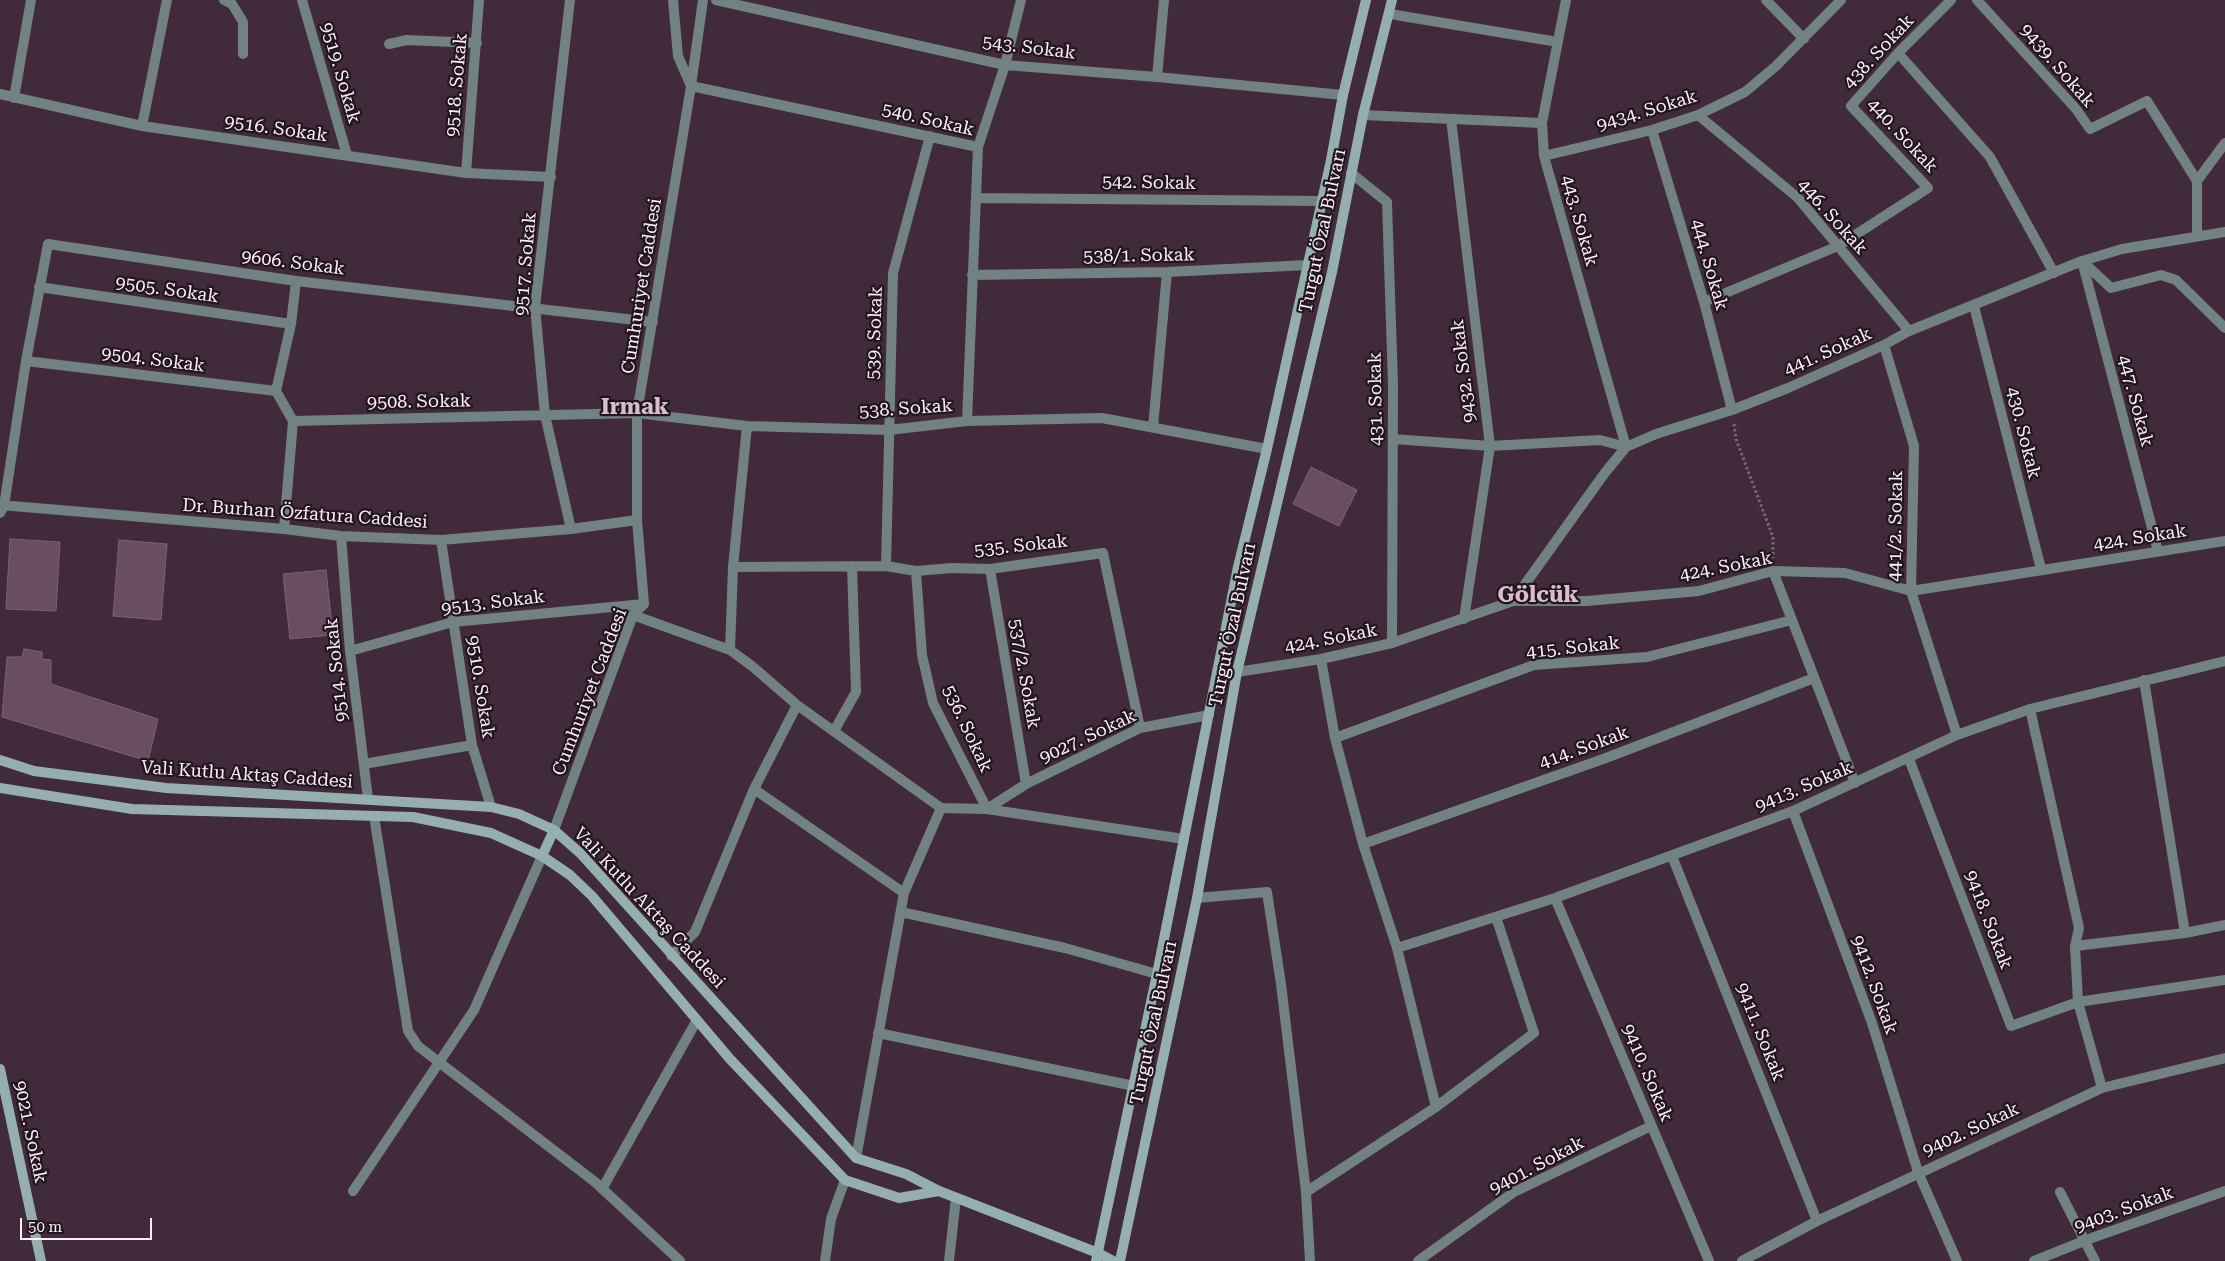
<!DOCTYPE html>
<meta charset="utf-8">
<style>
body{margin:0}
#map{position:relative;width:2225px;height:1261px;overflow:hidden;background:#412a39;font-family:"Roboto Serif",serif}
canvas{display:block}
.scale{position:absolute;left:20px;top:1218px;width:132px;height:22px;box-sizing:border-box;border:2px solid #feeef7;border-top:0;padding-left:6px;font-size:15px;line-height:18px;white-space:nowrap;color:#feeef7;-webkit-text-stroke:4px #21161d;paint-order:stroke}
</style>
<div id="map">
<canvas width="2225" height="1261"></canvas>
<div class="scale">50 m</div>
</div>
<script>
const g = document.querySelector('canvas').getContext('2d');
g.lineJoin = 'round';
function paint(path, color) { g.fillStyle = color; g.fill(path, 'evenodd'); }
const shape = rows => new Path2D(rows.map(r => 'M' + r).join(''));
function strokePath(path, color, width, dash) { g.strokeStyle = color; g.lineWidth = width; g.lineCap = dash ? 'butt' : 'round'; g.setLineDash(dash || []); g.stroke(path); }
function write(font, color, halo, rows, align = 'center') {
  g.font = font + ' "Roboto Serif",serif'; g.lineWidth = 4.5; g.setLineDash([]); g.textBaseline = 'middle'; g.strokeStyle = halo; g.fillStyle = color; for (const [text, x, y, turn = 0] of rows) {
    g.save(); g.translate(x, y); g.rotate((+turn || 0) * Math.PI / 180); g.textAlign = isNaN(turn) ? turn : align; if (halo) g.strokeText(text, 0, 0); g.fillText(text, 0, 0); g.restore();
  }
}
const building = shape([
 [1311,467,1357,490,1339,526,1293,504,1311,467],
 [10,539,60,542,56,611,6,609,10,539],
 [119,540,167,544,161,620,113,616,119,540],
 [326,570,333,635,290,639,283,574,326,570],
 [24,649,42,652,42,659,51,660,51,684,158,719,148,761,2,717,7,657,22,657,24,649]
]);
paint(building, '#684e5e');
strokePath(building, '#7d6273', 1);
strokePath(shape([
 [1734,424,1736,439,1773,537,1773,558]
]), '#7b6774', 3, [2.5, 2.5]);
strokePath(shape([
 [224,0,232,4,243,22,243,54],
 [302,0,347,155],
 [570,0,535,307,545,415,571,529],
 [673,0,678,56,691,86,978,147],
 [716,0,1005,65,1157,77,1343,95],
 [1566,0,1542,123,1544,156,1626,447],
 [1766,0,1804,39],
 [1977,0,2076,109,2090,129,2147,101,2197,181,2197,236],
 [1390,14,1558,42],
 [389,44,407,40,477,43],
 [1898,53,1990,157,2054,273],
 [1157,77,1164,0],
 [0,94,142,126,466,173,551,177],
 [14,98,31,0],
 [1363,115,1542,123],
 [1698,115,1798,198,1909,331],
 [1451,119,1490,446,1464,619],
 [142,126,167,0],
 [1652,130,1704,302,1732,410],
 [1544,156,1652,130,1698,115,1745,92,1776,66,1841,0],
 [466,173,479,0],
 [1351,173,1387,202,1393,385,1392,643],
 [2197,181,2225,143],
 [976,198,1321,201],
 [2082,261,2158,551],
 [2082,261,2111,288,2161,275,2176,280,2225,328],
 [972,275,1167,272,1308,265],
 [39,287,291,324],
 [1704,302,1838,246,1928,188,1851,106,1898,53,1951,0],
 [1974,306,2041,569],
 [1884,345,1914,446,1911,591,1957,735],
 [26,361,276,391],
 [293,421,637,413,747,426,889,430,967,421,1102,418,1267,449],
 [967,421,978,147,1005,65,1021,0],
 [1153,427,1167,272],
 [1393,439,1490,446,1600,440,1626,447],
 [0,505,284,529,341,536,441,540,571,529,637,520],
 [0,513,4,506,26,361,48,244,296,281,653,322],
 [284,529,293,421,276,391,291,324,296,281],
 [341,536,350,651,368,799],
 [441,540,472,745,491,807],
 [886,566,893,273,930,136],
 [733,567,886,566,916,571,952,568,990,569,1103,553,1140,728],
 [990,569,1026,784],
 [916,571,922,655,933,703,987,809,1026,784,1140,728,1209,715],
 [1773,571,1855,783],
 [1513,601,1604,474,1626,447,1656,434,1732,410,1788,388,1884,345,1909,331,2082,261,2122,249,2225,232],
 [633,615,730,650,752,666,797,705,941,808],
 [730,650,733,567,747,426],
 [350,651,453,622,644,604],
 [1237,672,1321,659,1392,643,1513,601,1587,601,1699,591,1773,571,1845,573,1911,591,2225,541],
 [2144,680,2185,933],
 [2030,709,2079,928,2075,946,2078,1002,2102,1088],
 [834,731,856,692,852,566],
 [1335,738,1534,665,1647,657,1792,620],
 [1909,759,2011,1026,2078,1002,2225,980],
 [364,764,472,745],
 [754,789,904,893],
 [1793,811,1872,1023,1918,1172,1957,1261],
 [374,816,408,1031,418,1046,595,1182,680,1261],
 [554,830,633,615,644,604,637,520,637,413,691,86,703,0],
 [1363,844,1606,758,1814,678],
 [1672,856,1817,1221],
 [1197,898,1267,892,1281,984,1306,1192,1310,1261],
 [1555,898,1709,1261],
 [901,912,1065,948,1157,974],
 [2075,946,2185,933,2225,925],
 [1397,948,1555,898,1793,811,1957,735,2030,709,2225,661],
 [671,956,695,932,754,789,797,705],
 [878,1033,1134,1086],
 [1436,1107,1534,1033,1496,917],
 [856,1158,904,893,941,808,987,809,1184,839],
 [602,1189,697,1020],
 [353,1191,474,1010,542,856],
 [1306,1192,1436,1107,1397,948,1363,844,1335,738,1321,659],
 [2060,1192,2095,1261],
 [825,1261,831,1219,845,1180],
 [949,1261,956,1198],
 [1418,1261,1514,1192,1651,1126],
 [1742,1261,1817,1221,2102,1088,2225,1058],
 [2034,1261,2089,1239,2225,1191]
]), '#728282', 10);
strokePath(shape([
 [0,760,34,771,166,788,491,807,519,814,554,830,580,853,856,1158,906,1174,939,1191,1098,1253,1113,1261],
 [0,788,132,809,413,817,491,833,542,856,570,875,592,896,730,1059,845,1180,899,1198,939,1191],
 [542,856,554,830],
 [0,1069,41,1261],
 [1096,1261,1157,974,1238,567,1267,449,1331,160,1343,95,1366,0],
 [1120,1261,1197,898,1237,672,1332,272,1363,115,1392,0]
]), '#95afaf', 10);
write('18px', '#feeef7', '#21161d', [
 ["543. Sokak",1029,48,7],
 ["438. Sokak",1879,52,-47],
 ["9439. Sokak",2057,66,49],
 ["9519. Sokak",340,73,74],
 ["9518. Sokak",457,85,-85],
 ["9434. Sokak",1647,111,-17],
 ["540. Sokak",928,120,13],
 ["9516. Sokak",276,129,8],
 ["440. Sokak",1902,136,47],
 ["542. Sokak",1149,183,1],
 ["446. Sokak",1832,217,48],
 ["443. Sokak",1579,221,74],
 ["Turgut Özal Bulvarı",1323,231,-78],
 ["538/1. Sokak",1139,256,-1],
 ["9606. Sokak",293,263,7],
 ["9517. Sokak",526,264,-85],
 ["444. Sokak",1709,265,74],
 ["Cumhuriyet Caddesi",642,286,-81],
 ["9505. Sokak",167,290,8],
 ["539. Sokak",875,333,-88],
 ["441. Sokak",1828,352,-24],
 ["9504. Sokak",153,360,7],
 ["9432. Sokak",1464,371,-97],
 ["431. Sokak",1376,399,-91],
 ["447. Sokak",2135,401,75],
 ["9508. Sokak",419,402,-1],
 ["538. Sokak",906,409,-4],
 ["430. Sokak",2023,433,76],
 ["Dr. Burhan Özfatura Caddesi",305,514,4],
 ["441/2. Sokak",1896,526,-89],
 ["424. Sokak",2140,538,-9],
 ["535. Sokak",1021,546,-6],
 ["424. Sokak",1726,567,-11],
 ["9513. Sokak",493,603,-7],
 ["Turgut Özal Bulvarı",1233,625,-78],
 ["424. Sokak",1331,639,-11],
 ["415. Sokak",1573,648,-6],
 ["9514. Sokak",337,670,-96],
 ["537/2. Sokak",1024,674,80],
 ["9510. Sokak",480,687,81],
 ["Cumhuriyet Caddesi",590,692,-69],
 ["536. Sokak",967,729,65],
 ["9027. Sokak",1088,737,-25],
 ["414. Sokak",1584,748,-20],
 ["Vali Kutlu Aktaş Caddesi",247,775,4],
 ["9413. Sokak",1804,787,-23],
 ["Vali Kutlu Aktaş Caddesi",649,908,47],
 ["9418. Sokak",1988,920,69],
 ["9412. Sokak",1874,985,70],
 ["Turgut Özal Bulvarı",1154,1023,-78],
 ["9411. Sokak",1760,1032,68],
 ["9410. Sokak",1647,1073,67],
 ["9402. Sokak",1971,1130,-25],
 ["9021. Sokak",30,1132,78],
 ["9401. Sokak",1537,1166,-28],
 ["9403. Sokak",2124,1210,-20]
]);
write('bold 22px', '#dabccd', '#21161d', [
 ["Irmak",635,408],
 ["Gölcük",1538,596]
]);
</script>
